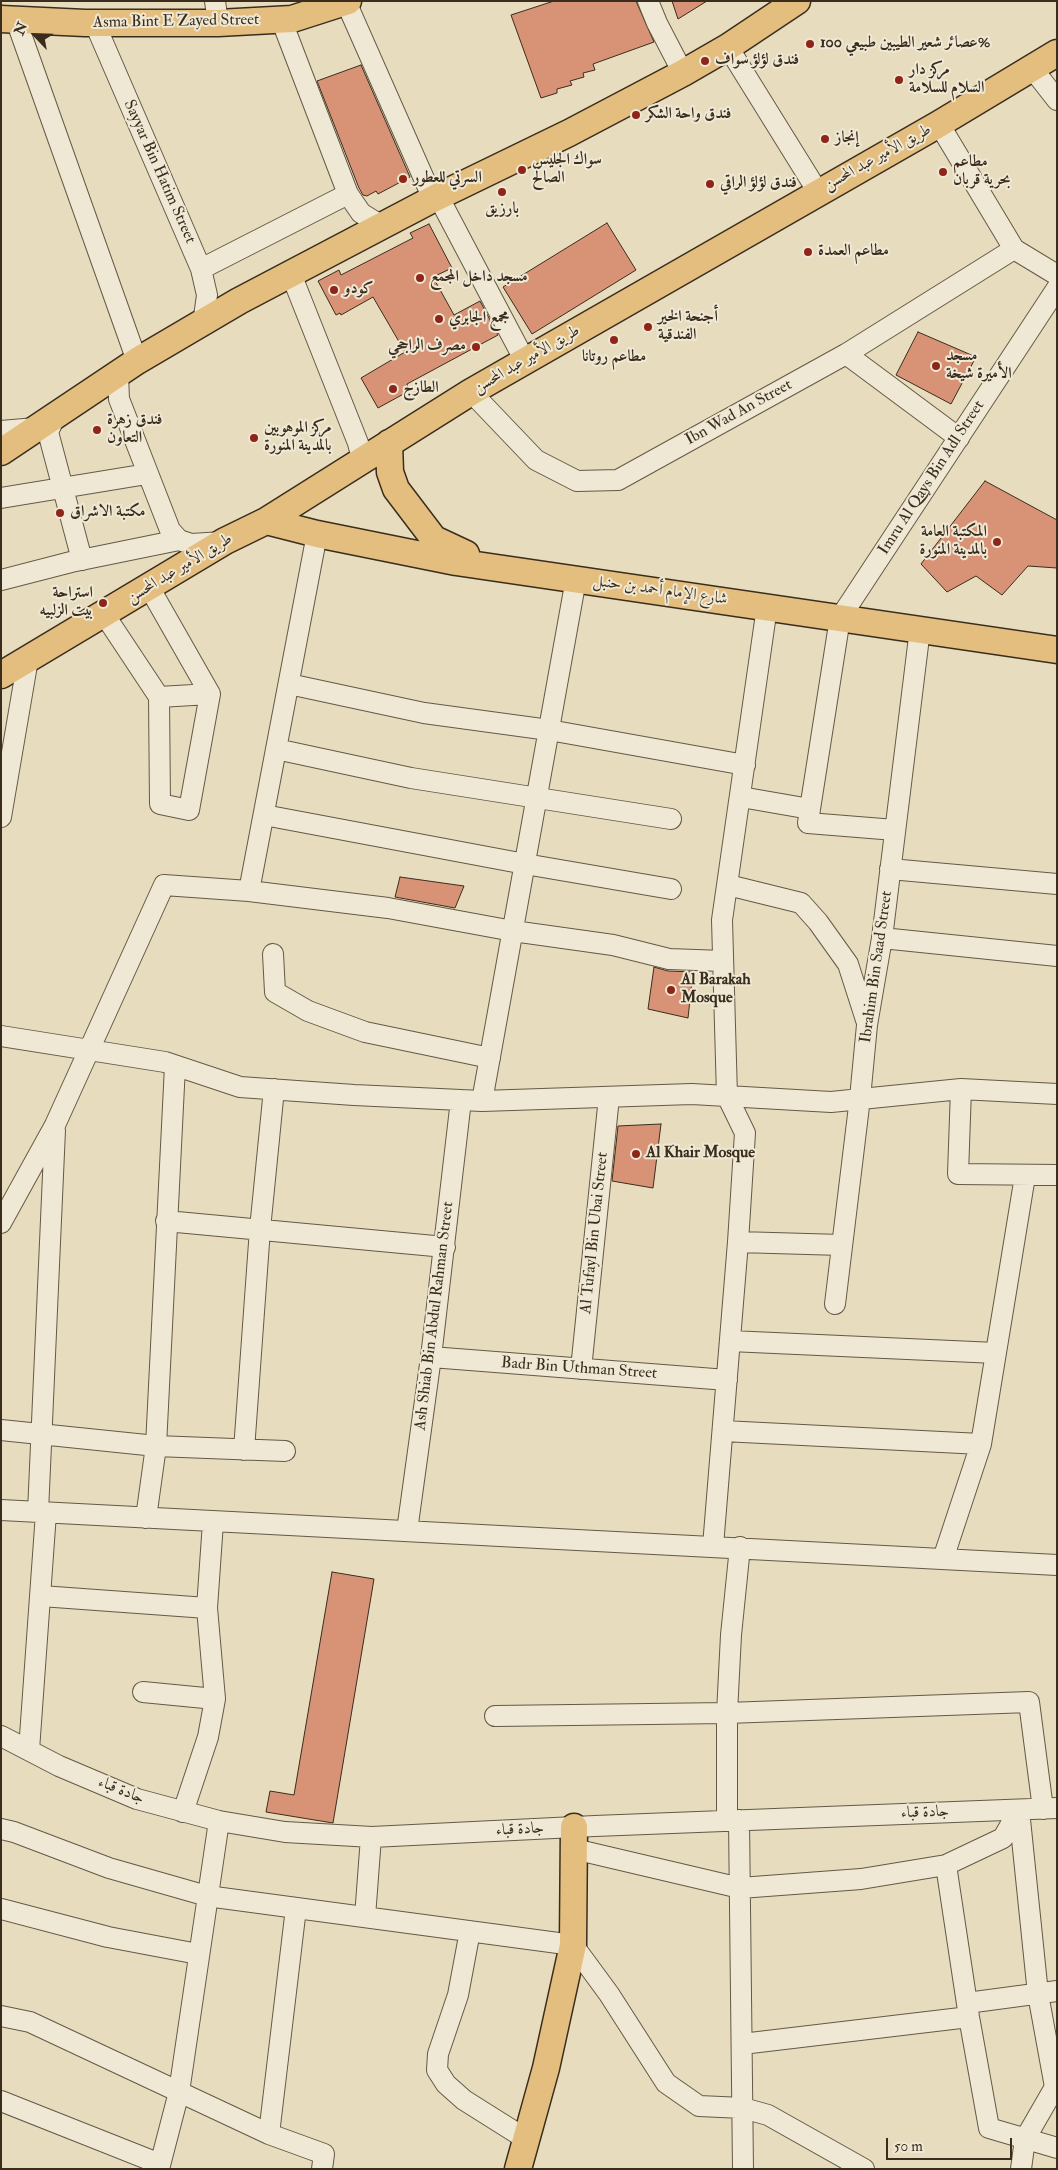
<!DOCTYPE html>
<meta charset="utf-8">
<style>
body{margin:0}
#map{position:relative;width:1058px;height:2170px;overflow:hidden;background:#e7dcbe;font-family:"IM FELL Double Pica",serif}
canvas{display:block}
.frame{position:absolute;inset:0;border:2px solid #3a2d1d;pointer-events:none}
.north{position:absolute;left:10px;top:10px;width:50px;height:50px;-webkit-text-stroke:4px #efe8d5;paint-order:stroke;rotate:294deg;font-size:14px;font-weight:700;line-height:20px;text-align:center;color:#3a2d1d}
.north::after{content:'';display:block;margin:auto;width:18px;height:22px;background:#3a2d1d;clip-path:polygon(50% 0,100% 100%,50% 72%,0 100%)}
.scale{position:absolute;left:886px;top:2138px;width:126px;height:22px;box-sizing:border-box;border:2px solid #3a2d1d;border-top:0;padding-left:6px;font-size:15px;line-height:18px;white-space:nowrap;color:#3a2d1d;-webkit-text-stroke:4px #efe8d5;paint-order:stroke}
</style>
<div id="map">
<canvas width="1058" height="2170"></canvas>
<div class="frame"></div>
<div class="north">N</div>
<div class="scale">50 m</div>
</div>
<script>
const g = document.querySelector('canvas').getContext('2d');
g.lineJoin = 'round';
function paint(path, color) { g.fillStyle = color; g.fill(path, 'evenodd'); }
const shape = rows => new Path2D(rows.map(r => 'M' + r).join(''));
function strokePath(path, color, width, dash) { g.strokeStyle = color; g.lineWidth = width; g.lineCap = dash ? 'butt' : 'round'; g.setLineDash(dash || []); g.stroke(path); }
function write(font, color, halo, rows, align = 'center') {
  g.font = font + ' "IM FELL Double Pica",Amiri,serif'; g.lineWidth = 4; g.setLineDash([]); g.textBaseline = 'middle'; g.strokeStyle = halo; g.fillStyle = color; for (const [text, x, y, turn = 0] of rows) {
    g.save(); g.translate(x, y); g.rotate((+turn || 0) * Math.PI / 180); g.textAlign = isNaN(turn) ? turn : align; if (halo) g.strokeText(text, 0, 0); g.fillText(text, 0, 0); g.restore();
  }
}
const building = shape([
 [554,1,636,1,654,42,593,64,595,70,583,73,584,77,570,81,572,85,557,89,557,93,541,98,511,15,554,1],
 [672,1,707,1,678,19,672,1],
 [361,65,410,177,378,194,376,191,367,196,363,195,359,188,317,81,361,65],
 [607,223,636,270,532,334,503,287,607,223],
 [429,224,452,268,433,277,454,315,480,301,498,335,407,384,409,391,378,408,361,378,405,352,373,297,341,315,340,313,336,315,318,281,339,270,341,275,413,238,410,233,429,224],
 [918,332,976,357,951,404,896,375,918,332],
 [985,481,1057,520,1057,568,1028,566,1002,595,976,576,947,592,921,564,985,481],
 [400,877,464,886,455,908,395,897,400,877],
 [654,967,668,971,693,972,688,1018,648,1009,654,967],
 [661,1124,653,1188,612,1181,618,1126,661,1124],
 [332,1572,374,1579,333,1823,266,1812,270,1791,294,1795,332,1572]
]);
paint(building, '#d89276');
strokePath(building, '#3a2d1d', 1);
const minor = shape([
 [215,1,218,23],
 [648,1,657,23,683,73],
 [346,2,433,199],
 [281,19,348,194,361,213,382,226],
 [16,20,137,361],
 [95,24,201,269,207,295,203,324],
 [728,47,818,192],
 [1032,68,1057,100],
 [939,124,1014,249,1057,275],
 [438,196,525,361],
 [201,269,348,194],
 [291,274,358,443,362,459],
 [846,354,959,438],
 [118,375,119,399,170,530,179,540,191,544,223,542],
 [471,392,536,460,577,481,618,480,846,354,1014,249],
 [55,417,48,432,82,560],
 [1,431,36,428],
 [1,498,147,474],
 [1,580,71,562,179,540],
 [104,614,159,697,160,804,189,810,210,694,149,587],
 [289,684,424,713,549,730,745,765],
 [159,697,210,694],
 [276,749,411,778,671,819],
 [741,797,810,809,808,823,895,830],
 [810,809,840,618,1057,288],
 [264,815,525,864,671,889],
 [1,817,28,659],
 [890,869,1057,884],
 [728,885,801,903,818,922,848,964,866,1020],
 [249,891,317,534],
 [882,938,1057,956],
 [273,954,275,992,308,1011,365,1032,490,1058],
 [1,1036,165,1062,240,1087,354,1095,482,1101,692,1094,831,1102,961,1089,1057,1094],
 [961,1089,958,1174,1057,1175],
 [482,1101,576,579],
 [166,1221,445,1247],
 [1,1223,55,1125,164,885,249,891,388,908,513,931,613,945,669,959,723,961],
 [738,1242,842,1245],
 [835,1304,860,1098,867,1025,882,938,920,629],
 [730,1341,996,1353],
 [431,1357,727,1380],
 [581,1369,609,1097],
 [1,1430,156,1446,285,1451],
 [723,1431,981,1444],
 [244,1450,260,1229,274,1089],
 [1,1510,1057,1565],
 [38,1512,55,1130],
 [146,1518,156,1446,175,1066],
 [407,1531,431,1357,461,1100],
 [713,1546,738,1242,745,1133,727,1096,722,920,767,607],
 [943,1559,981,1444,1025,1176],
 [41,1596,207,1608],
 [143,1692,215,1699],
 [495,1716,727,1713,1029,1702,1043,1809],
 [1,1736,59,1766,137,1799,219,1821,285,1832,372,1837,595,1826,1057,1808],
 [29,1750,46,1513],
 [1019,1810,1038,1994,1055,2087,1025,2139,1021,2169],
 [183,1812,208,1737,215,1699,207,1608,213,1522],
 [739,1820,743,2169],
 [727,1821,727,1713,731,1635,740,1547],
 [1,1829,14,1832,109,1868,207,1896,573,1945,609,1994,666,2083,699,2106,743,2108,768,2115,864,2169],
 [574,1849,740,1888,861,1879,946,1865,1003,1838,1019,1810],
 [946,1865,969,2017,989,2128,1057,2148],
 [1,1909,108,1937,198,1954],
 [365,1917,371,1837],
 [470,1931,458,1995,438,2054,437,2070,446,2084,464,2100,526,2139],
 [967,2003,1057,1991],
 [1,2016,30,2022,269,2134,324,2154,322,2169],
 [742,2044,969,2017],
 [1,2101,160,2164],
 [269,2134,296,1908],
 [159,2169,179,2092,219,1821]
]);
const major = shape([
 [1,19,85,23,218,23,292,19,348,1],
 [389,443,390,472,396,489,434,539,466,554],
 [1,452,137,361,239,301,433,199,569,133,683,73,728,47,797,1],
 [266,521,317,534,456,562,1057,650],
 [1,675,225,541,266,521,471,392,939,124,1057,53],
 [518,2169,546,2068,573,1945,574,1827]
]);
strokePath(minor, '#655945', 22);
strokePath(major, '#3a2d1d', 29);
strokePath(minor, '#efe8d5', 20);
strokePath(major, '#e4be7f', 26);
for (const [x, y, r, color] of [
 [810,44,5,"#8f2418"],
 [705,61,5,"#8f2418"],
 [899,80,5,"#8f2418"],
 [636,115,5,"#8f2418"],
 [825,139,5,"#8f2418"],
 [522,170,5,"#8f2418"],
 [943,172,5,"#8f2418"],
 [403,179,5,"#8f2418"],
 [710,184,5,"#8f2418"],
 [502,192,5,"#8f2418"],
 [808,252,5,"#8f2418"],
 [420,278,5,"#8f2418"],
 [334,290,5,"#8f2418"],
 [439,319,5,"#8f2418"],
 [648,327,5,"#8f2418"],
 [614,340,5,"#8f2418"],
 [476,347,5,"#8f2418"],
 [936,366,5,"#8f2418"],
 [393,389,5,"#8f2418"],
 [97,430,5,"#8f2418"],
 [254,438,5,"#8f2418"],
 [60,513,5,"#8f2418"],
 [997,542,5,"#8f2418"],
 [103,603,5,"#8f2418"],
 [671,990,5,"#8f2418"],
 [636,1154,5,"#8f2418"]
]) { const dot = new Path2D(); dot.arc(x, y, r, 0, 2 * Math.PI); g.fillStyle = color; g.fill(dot); strokePath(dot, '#efe8d5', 2); }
write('16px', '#3a2d1d', '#efe8d5', [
 ["Asma Bint E Zayed Street",176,22,-1],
 ["طريق الأمير عبد المحسن",878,158,-29],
 ["Sayyar Bin Hatim Street",159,172,66],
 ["طريق الأمير عبد المحسن",527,360,-30],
 ["Ibn Wad An Street",739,413,-29],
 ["Imru Al Qays Bin Adl Street",932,478,-57],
 ["طريق الأمير عبد المحسن",180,569,-31],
 ["شارع الإمام أحمد بن حنبل",660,591,8],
 ["Ibrahim Bin Saad Street",877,967,-82],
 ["Al Tufayl Bin Ubai Street",595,1233,-84],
 ["Ash Shiab Bin Abdul Rahman Street",435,1316,-83],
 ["Badr Bin Uthman Street",579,1369,4],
 ["جادة قباء",121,1791,22],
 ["جادة قباء",925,1813,-2],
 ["جادة قباء",520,1830,-3]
]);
write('bold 16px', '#3a2d1d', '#efe8d5', [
 ["عصائر شعير الطيبين طبيعي 100%",820,44],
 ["فندق لؤلؤ سواف",715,61],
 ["مركز دار",909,71],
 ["السلام للسلامة",909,89],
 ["فندق واحة الشكر",646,115],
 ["إنجاز",835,139],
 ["سواك الجليس",532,161],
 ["الصالح",532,179],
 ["مطاعم",953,163],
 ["بحرية قربان",953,181],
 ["السرتي للعطور",413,179],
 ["فندق لؤلؤ الراقي",720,184],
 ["بارزيق",502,210,"center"],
 ["مطاعم العمدة",818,252],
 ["مسجد داخل المجمع",430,278],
 ["كودو",344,290],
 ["أجنحة الخير",658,318],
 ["الفندقية",658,336],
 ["مجمع الجابري",449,319],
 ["مصرف الراجحي",466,347,"right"],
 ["مسجد",946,357],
 ["الأميرة شيخة",946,375],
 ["مطاعم روتانا",614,358,"center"],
 ["الطازج",403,389],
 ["فندق زهرة",107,421],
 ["التعاون",107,439],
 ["مركز الموهوبين",264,429],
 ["بالمدينة المنورة",264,447],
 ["مكتبة الاشراق",70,513],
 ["المكتبة العامة",987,533,"right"],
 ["بالمدينة المنورة",987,551,"right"],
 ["استراحة",93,594,"right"],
 ["بيت الزلبيه",93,612,"right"],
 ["Al Barakah",681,981],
 ["Mosque",681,999],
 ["Al Khair Mosque",646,1154]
], 'left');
</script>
